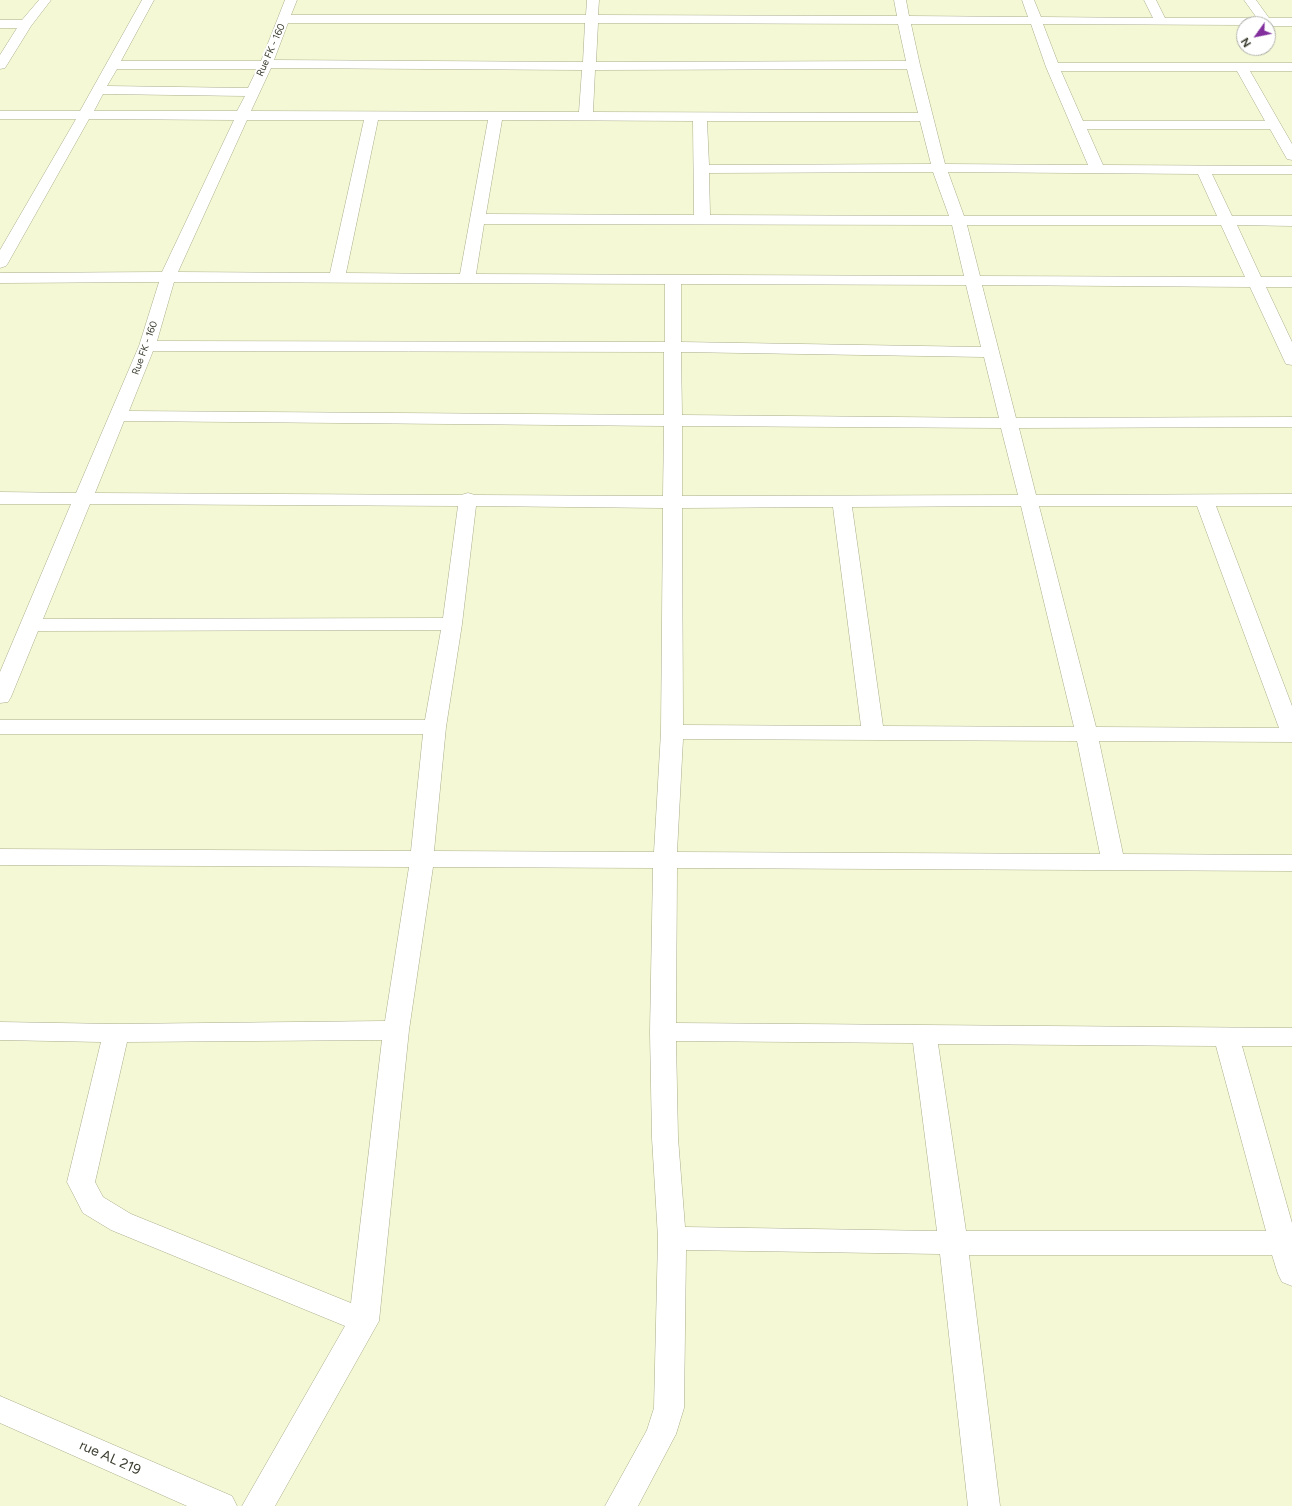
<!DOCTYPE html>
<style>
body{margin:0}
#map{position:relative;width:1292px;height:1506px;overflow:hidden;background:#f4f8d4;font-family:Figtree,sans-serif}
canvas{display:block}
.north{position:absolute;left:1236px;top:16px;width:40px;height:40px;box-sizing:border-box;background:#fff;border:1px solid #b0b1ab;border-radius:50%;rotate:237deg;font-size:11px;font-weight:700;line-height:16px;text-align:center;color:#393b2d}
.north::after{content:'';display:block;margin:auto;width:14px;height:18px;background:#822e9d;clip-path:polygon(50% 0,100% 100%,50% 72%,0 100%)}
</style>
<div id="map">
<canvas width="1292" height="1506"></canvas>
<div class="north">N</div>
</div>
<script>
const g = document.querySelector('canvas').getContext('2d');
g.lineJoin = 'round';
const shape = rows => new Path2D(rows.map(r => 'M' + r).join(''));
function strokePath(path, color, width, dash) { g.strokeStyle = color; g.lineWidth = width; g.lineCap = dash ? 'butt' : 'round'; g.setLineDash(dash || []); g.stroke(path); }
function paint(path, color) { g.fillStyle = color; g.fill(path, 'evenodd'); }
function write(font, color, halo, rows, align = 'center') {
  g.font = font + ' Figtree,sans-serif'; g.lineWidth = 4; g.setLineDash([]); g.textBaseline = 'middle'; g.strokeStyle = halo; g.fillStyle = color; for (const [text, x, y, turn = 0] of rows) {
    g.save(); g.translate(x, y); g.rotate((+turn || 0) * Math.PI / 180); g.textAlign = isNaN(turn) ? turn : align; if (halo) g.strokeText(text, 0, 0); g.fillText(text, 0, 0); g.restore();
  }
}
const street = shape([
 [39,0,51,0,31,26,5,68,0,69,0,55,17,28,0,28,0,20,22,20,39,0],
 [142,0,154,0,121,61,261,61,285,0,297,0,291,15,586,15,587,0,599,0,598,15,897,16,894,0,906,0,909,16,1028,17,1022,0,1034,0,1041,17,1153,18,1144,0,1156,0,1165,18,1257,18,1244,0,1256,0,1269,18,1292,18,1292,26,1268,26,1268,24,1244,24,1244,25,1043,24,1058,63,1292,63,1292,71,1250,71,1292,144,1292,160,1287,159,1270,129,1087,129,1103,165,1292,166,1292,174,1212,174,1232,216,1292,216,1292,226,1237,225,1261,277,1292,277,1292,287,1266,287,1292,342,1292,365,1286,364,1284,360,1250,287,982,285,1016,418,1292,417,1292,427,1019,428,1036,495,1292,494,1292,506,1216,506,1292,706,1292,742,1099,741,1123,854,1292,855,1292,871,677,868,676,1023,1292,1028,1292,1046,1242,1046,1292,1223,1292,1286,1282,1282,1278,1274,1272,1255,969,1255,1000,1506,968,1506,940,1254,686,1250,684,1408,676,1434,638,1506,605,1506,647,1430,654,1408,658,1238,652,1138,650,1032,653,868,433,867,409,1030,379,1321,275,1506,242,1506,345,1326,111,1230,83,1213,67,1182,101,1042,0,1040,0,1022,116,1024,385,1021,409,867,0,865,0,849,411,851,423,734,0,734,0,720,425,720,441,630,38,631,11,697,8,702,0,703,0,672,71,504,0,504,0,492,76,493,139,346,159,282,0,283,0,273,162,272,234,120,89,119,8,263,6,266,0,268,0,250,76,119,0,119,0,111,80,111,142,0],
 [288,23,585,23,583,62,274,60,288,23],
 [598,23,898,24,906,61,596,62,598,23],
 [911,24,1031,24,1046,67,1088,165,945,164,920,65,911,24],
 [271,68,582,70,579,112,251,111,271,68],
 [117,69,257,69,248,88,107,86,117,69],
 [907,69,918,113,593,112,595,70,907,69],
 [1061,71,1237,71,1265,121,1083,121,1061,71],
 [103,94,245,96,237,111,94,111,103,94],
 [247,120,364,120,330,273,178,272,247,120],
 [378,120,488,120,460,274,346,273,378,120],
 [502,120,693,121,694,215,486,214,502,120],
 [707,121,920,121,931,164,709,165,707,121],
 [933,172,949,216,710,215,709,173,933,172],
 [948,172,1198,174,1217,216,964,216,948,172],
 [484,224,952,225,964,276,476,274,484,224],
 [967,225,1221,225,1245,277,980,276,967,225],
 [174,282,665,284,665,342,157,341,174,282],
 [681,284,966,285,981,347,681,342,681,284],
 [153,351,664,352,664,415,129,411,153,351],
 [681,352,984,357,999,418,682,415,681,352],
 [124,421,664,426,663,496,475,495,468,493,461,495,95,493,124,421],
 [682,426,1001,428,1018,495,682,496,682,426],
 [90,504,458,506,443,618,43,619,90,504],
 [476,506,663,508,661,732,654,852,434,851,446,727,462,624,476,506],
 [1021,506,1074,727,883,726,852,507,1021,506],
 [1039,506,1197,506,1279,728,1096,727,1039,506],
 [833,507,861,726,683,725,682,508,833,507],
 [683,739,1077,741,1100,854,677,852,683,739],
 [382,1040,351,1303,131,1214,103,1197,95,1182,127,1042,382,1040],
 [676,1041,913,1043,937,1231,685,1227,678,1138,676,1041],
 [938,1044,1216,1046,1266,1231,966,1231,938,1044],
 [0,1396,232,1496,237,1506,187,1506,0,1423,0,1396]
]);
strokePath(street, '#aaad8c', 1);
paint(street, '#fff');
write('10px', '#393b2d', '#fff', [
 ["Rue FK - 160",271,50,-66],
 ["Rue FK - 160",145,348,-70]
]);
write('14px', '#393b2d', '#fff', [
 ["rue AL 219",110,1458,24]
]);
</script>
